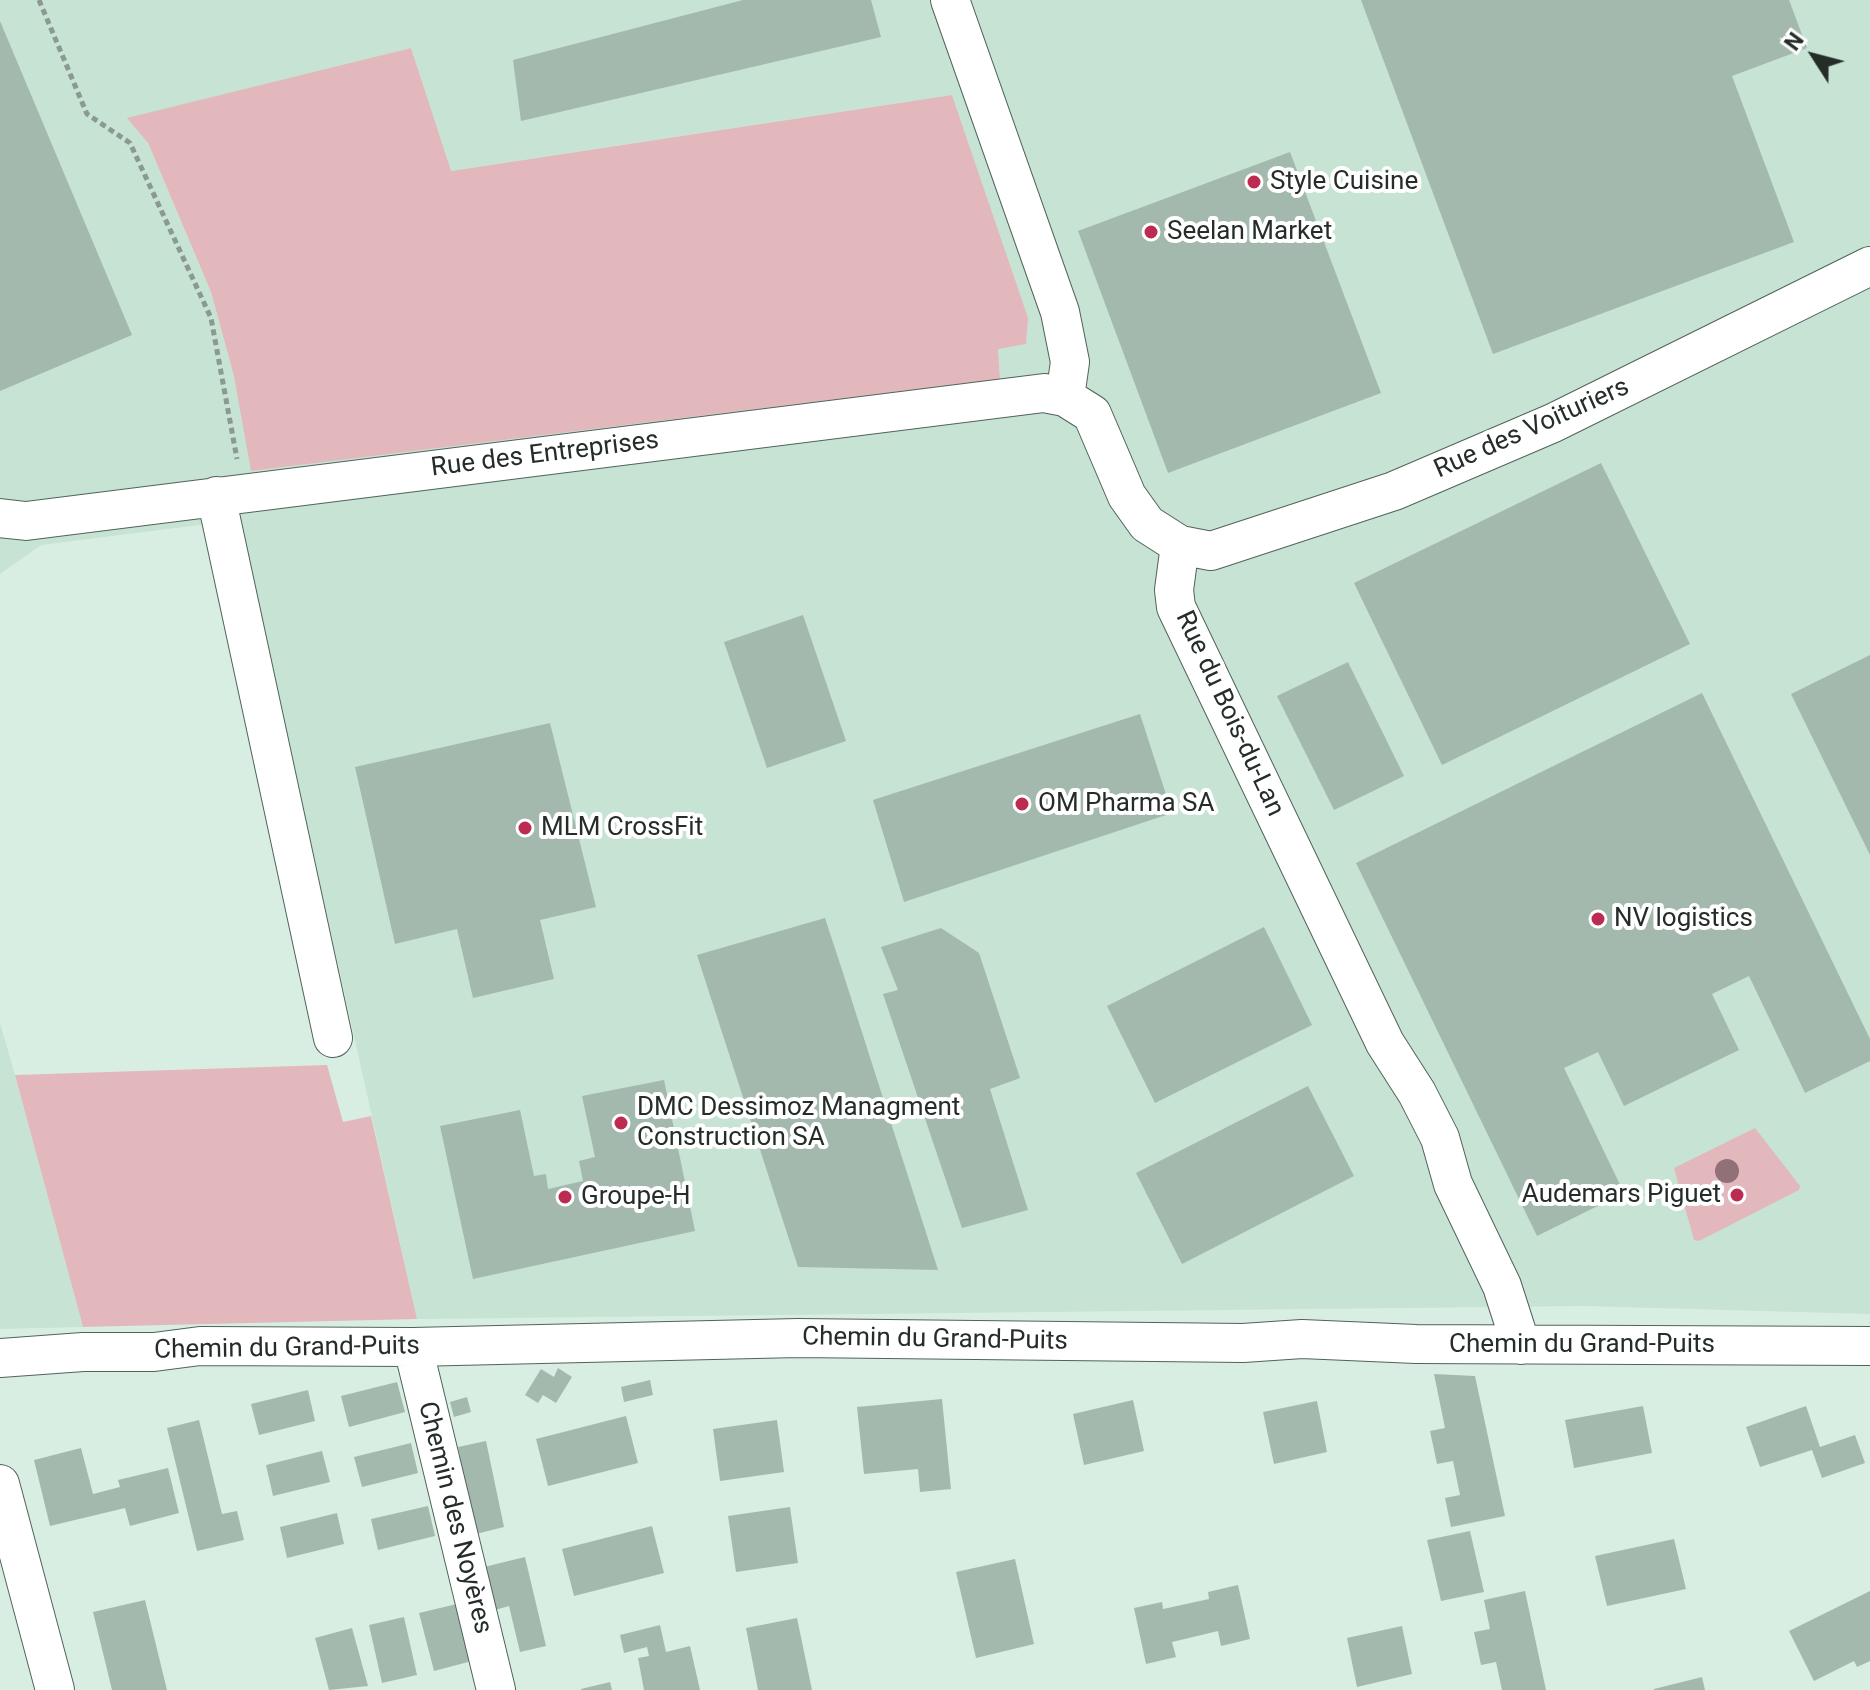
<!DOCTYPE html>
<meta charset="utf-8">
<style>
body{margin:0}
#map{position:relative;width:1870px;height:1690px;overflow:hidden;background:#d9eee2;font-family:Roboto,sans-serif}
canvas{display:block}
.north{position:absolute;left:1774px;top:16px;width:80px;height:80px;-webkit-text-stroke:6px #fff;paint-order:stroke;rotate:306deg;font-size:22px;font-weight:700;line-height:32px;text-align:center;color:#252d29}
.north::after{content:'';display:block;margin:auto;width:28px;height:36px;background:#252d29;clip-path:polygon(50% 0,100% 100%,50% 72%,0 100%)}
</style>
<div id="map">
<canvas width="1870" height="1690"></canvas>
<div class="north">N</div>
</div>
<script>
const g = document.querySelector('canvas').getContext('2d');
g.lineJoin = 'round';
function paint(path, color) { g.fillStyle = color; g.fill(path, 'evenodd'); }
const shape = rows => new Path2D(rows.map(r => 'M' + r).join(''));
function strokePath(path, color, width, dash) { g.strokeStyle = color; g.lineWidth = width; g.lineCap = dash ? 'butt' : 'round'; g.setLineDash(dash || []); g.stroke(path); }
function write(font, color, halo, rows, align = 'center') {
  g.font = font + ' Roboto,sans-serif'; g.lineWidth = 8; g.setLineDash([]); g.textBaseline = 'middle'; g.strokeStyle = halo; g.fillStyle = color; for (const [text, x, y, turn = 0] of rows) {
    g.save(); g.translate(x, y); g.rotate((+turn || 0) * Math.PI / 180); g.textAlign = isNaN(turn) ? turn : align; if (halo) g.strokeText(text, 0, 0); g.fillText(text, 0, 0); g.restore();
  }
}
paint(shape([
 [0,0,1870,0,1870,1314,1584,1306,417,1319,239,520,41,545,0,574],
 [411,48,450,171,952,95,1027,318,1026,344,998,348,1000,379,234,376,211,292,148,143,128,119],
 [0,1023,15,1075,83,1327,0,1329]
]), '#c6e3d4');
paint(shape([
 [411,48,451,171,952,95,1028,318,1026,344,998,349,1000,379,251,471,234,376,211,292,148,143,127,118],
 [327,1065,343,1122,371,1116,417,1319,83,1327,15,1075],
 [1755,1128,1800,1186,1799,1190,1699,1241,1694,1240,1674,1168]
]), '#e2b8bd');
paint(shape([
 [743,0,871,0,881,37,521,121,513,60],
 [1361,0,1789,0,1807,48,1732,76,1794,242,1493,354],
 [0,21,132,335,0,391],
 [1290,152,1381,393,1168,473,1078,231],
 [1601,463,1690,644,1442,765,1354,583],
 [803,615,846,741,767,768,724,642],
 [1870,655,1870,855,1791,694],
 [1348,662,1404,776,1334,810,1277,696],
 [1702,693,1870,1039,1870,1061,1805,1093,1749,976,1712,994,1739,1050,1624,1106,1598,1052,1564,1068,1624,1193,1537,1236,1356,863],
 [1140,714,1172,813,904,902,873,800],
 [550,723,596,907,540,920,554,979,473,998,457,929,395,944,355,767],
 [825,918,844,976,938,1270,798,1267,697,955],
 [1264,927,1312,1025,1155,1103,1107,1006],
 [941,928,979,953,1020,1078,990,1089,1028,1210,962,1228,883,994,898,990,881,947],
 [664,1080,695,1231,473,1279,440,1126,520,1110,534,1176,546,1174,548,1189,583,1181,579,1161,595,1157,582,1096],
 [1308,1086,1354,1176,1182,1264,1136,1173],
 [558,1368,572,1377,556,1403,543,1395,538,1403,525,1395,541,1369,554,1377],
 [1434,1374,1475,1376,1505,1516,1451,1527,1445,1498,1460,1495,1453,1461,1437,1464,1430,1431,1445,1428],
 [650,1380,653,1395,624,1402,621,1387],
 [397,1382,405,1412,349,1427,341,1396],
 [308,1390,315,1421,259,1435,251,1404],
 [467,1397,471,1412,454,1417,450,1402],
 [942,1399,951,1489,920,1492,918,1469,864,1474,857,1407],
 [1133,1400,1144,1451,1084,1465,1073,1414],
 [1317,1401,1327,1452,1274,1464,1263,1412],
 [1643,1406,1652,1453,1574,1468,1565,1420],
 [1806,1406,1820,1447,1855,1435,1865,1463,1822,1478,1812,1450,1760,1467,1746,1427],
 [626,1416,638,1463,548,1486,536,1439],
 [199,1420,222,1514,237,1511,244,1540,197,1551,167,1428],
 [777,1420,784,1472,720,1481,713,1429],
 [486,1441,504,1527,476,1534,458,1447],
 [411,1443,418,1473,362,1487,354,1457],
 [81,1448,93,1494,120,1487,118,1480,168,1468,179,1513,130,1526,125,1508,50,1526,34,1460],
 [322,1451,330,1482,273,1496,266,1465],
 [428,1506,435,1536,378,1550,371,1519],
 [790,1507,798,1563,736,1572,728,1516],
 [337,1513,344,1544,287,1558,280,1527],
 [652,1526,664,1573,574,1596,562,1549],
 [1470,1531,1484,1592,1441,1601,1427,1540],
 [1674,1539,1686,1589,1607,1606,1595,1556],
 [525,1557,546,1646,520,1652,509,1606,495,1610,484,1567],
 [1015,1559,1034,1644,976,1658,956,1572],
 [1238,1585,1250,1639,1221,1646,1218,1631,1172,1642,1176,1657,1146,1664,1134,1608,1162,1602,1163,1609,1209,1599,1208,1592],
 [1525,1591,1546,1690,1502,1690,1496,1662,1481,1665,1474,1632,1490,1629,1484,1600],
 [1870,1591,1870,1661,1857,1667,1854,1661,1814,1681,1789,1631],
 [145,1600,167,1690,112,1690,93,1612],
 [457,1604,472,1661,434,1671,419,1613],
 [404,1617,417,1675,382,1683,369,1625],
 [797,1618,812,1690,758,1690,746,1628],
 [660,1625,666,1652,690,1646,700,1690,644,1690,638,1658,649,1656,647,1647,624,1653,620,1635],
 [1402,1626,1412,1674,1357,1687,1347,1638],
 [352,1628,368,1686,329,1690,315,1638],
 [1702,1677,1705,1690,1654,1690,1654,1689],
 [610,1682,612,1690,581,1690,581,1689]
]), '#a4b9ae');
const minor = shape([
 [950,0,1060,312,1070,362,1065,397],
 [216,496,333,1038],
 [0,518,26,521,1044,393,1065,397,1092,414,1127,496,1147,524,1180,545,1211,551,1394,491,1553,423,1870,266],
 [1180,545,1174,590,1176,607,1385,1043,1417,1093,1440,1138,1453,1184,1502,1286,1521,1345],
 [413,1347,496,1690],
 [0,1358,83,1352,154,1352,200,1346,413,1347,798,1338,1243,1343,1302,1339,1416,1344,1870,1346],
 [0,1484,55,1690]
]);
strokePath(minor, '#51635a', 40);
strokePath(shape([
 [39,0,87,114,130,143,211,318,237,459]
]), '#8a9991', 5, [6, 4]);
strokePath(minor, '#fff', 38);
g.fillStyle = '#917077';
for (const [x, y] of [
 [1727,1171]
]) { g.beginPath(); g.arc(x, y, 12, 0, 2 * Math.PI); g.fill(); }
for (const [x, y, r, color] of [
 [1254,182,8,"#bb2b52"],
 [1151,232,8,"#bb2b52"],
 [1022,804,8,"#bb2b52"],
 [525,828,8,"#bb2b52"],
 [1598,919,8,"#bb2b52"],
 [621,1123,8,"#bb2b52"],
 [1737,1195,8,"#bb2b52"],
 [565,1197,8,"#bb2b52"]
]) { const dot = new Path2D(); dot.arc(x, y, r, 0, 2 * Math.PI); g.fillStyle = color; g.fill(dot); strokePath(dot, '#fff', 3); }
write('26px', '#252d29', '#fff', [
 ["Style Cuisine",1270,182],
 ["Seelan Market",1167,232],
 ["OM Pharma SA",1038,804],
 ["MLM CrossFit",541,828],
 ["NV logistics",1614,919],
 ["DMC Dessimoz Managment",637,1108],
 ["Construction SA",637,1138],
 ["Audemars Piguet",1721,1195,"right"],
 ["Groupe-H",581,1197]
], 'left');
write('26px', '#252d29', '#fff', [
 ["Rue des Voituriers",1532,429,-24],
 ["Rue des Entreprises",545,455,-7],
 ["Rue du Bois-du-Lan",1229,714,65],
 ["Chemin du Grand-Puits",935,1340,1],
 ["Chemin du Grand-Puits",1582,1345],
 ["Chemin du Grand-Puits",287,1349,-1],
 ["Chemin des Noyères",454,1518,76]
]);
</script>
